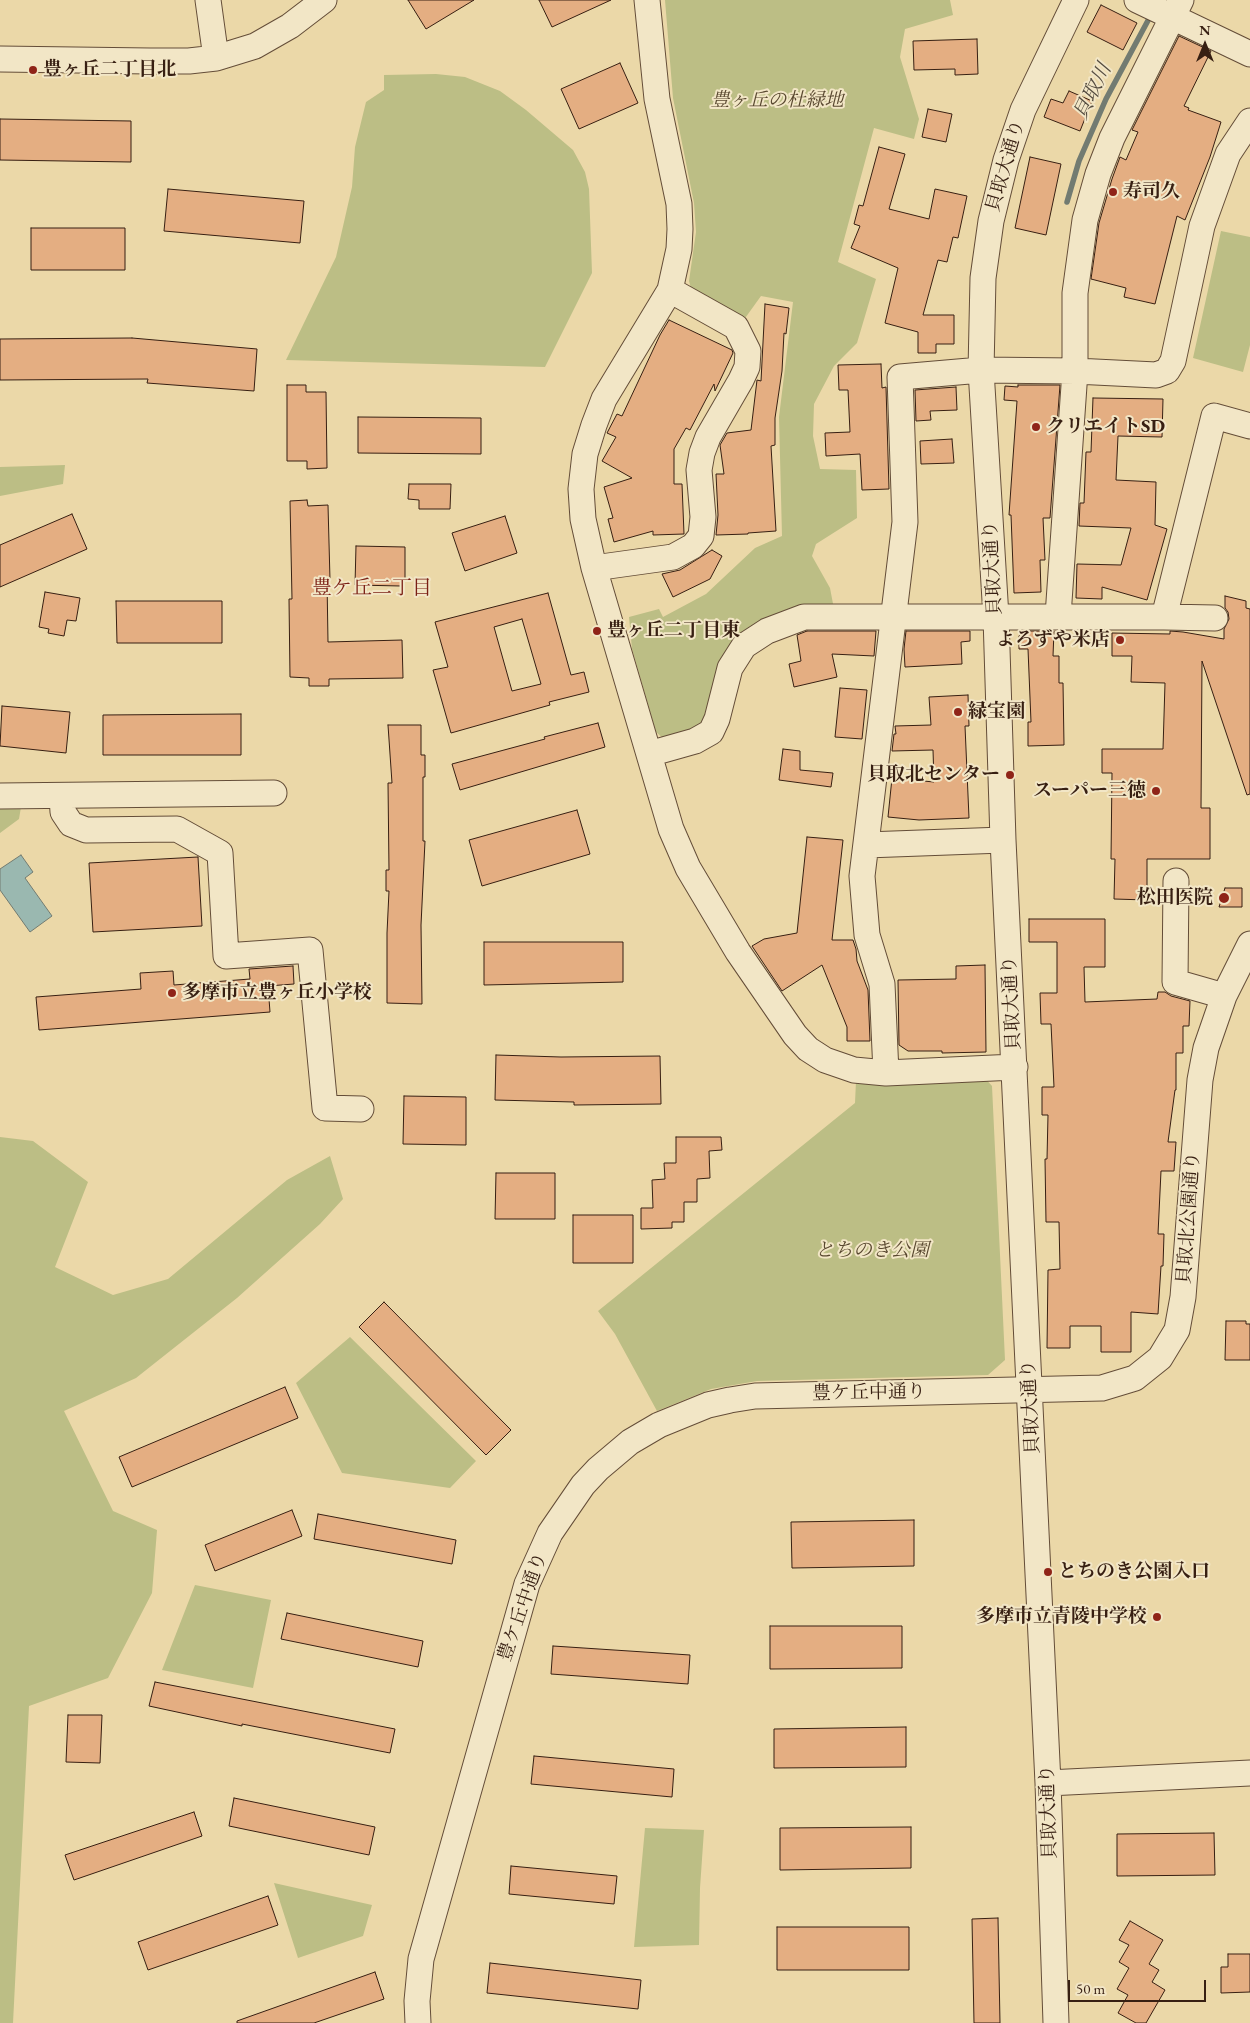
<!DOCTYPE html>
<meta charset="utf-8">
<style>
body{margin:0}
#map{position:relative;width:1250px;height:2023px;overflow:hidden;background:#ebd8a8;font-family:"EB Garamond",serif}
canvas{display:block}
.north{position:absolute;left:1180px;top:20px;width:50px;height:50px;-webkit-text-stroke:4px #f2e6c6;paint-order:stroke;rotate:0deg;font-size:14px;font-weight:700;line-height:20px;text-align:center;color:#371f12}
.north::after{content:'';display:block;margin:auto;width:18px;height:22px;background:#371f12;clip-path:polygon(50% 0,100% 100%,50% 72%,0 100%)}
.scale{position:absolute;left:1068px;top:1980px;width:138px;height:22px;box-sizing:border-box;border:2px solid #371f12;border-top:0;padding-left:6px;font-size:15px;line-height:18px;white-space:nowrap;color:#371f12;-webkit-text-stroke:4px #f2e6c6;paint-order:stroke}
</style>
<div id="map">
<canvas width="1250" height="2023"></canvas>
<div class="north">N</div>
<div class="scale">50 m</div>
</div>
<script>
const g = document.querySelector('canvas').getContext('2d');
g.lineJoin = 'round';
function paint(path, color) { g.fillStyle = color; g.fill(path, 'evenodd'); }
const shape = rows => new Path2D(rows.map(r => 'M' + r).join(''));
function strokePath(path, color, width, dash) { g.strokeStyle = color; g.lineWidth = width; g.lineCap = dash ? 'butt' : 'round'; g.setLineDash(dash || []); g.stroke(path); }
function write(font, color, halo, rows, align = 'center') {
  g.font = font + ' "EB Garamond","Noto Serif JP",serif'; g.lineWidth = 4; g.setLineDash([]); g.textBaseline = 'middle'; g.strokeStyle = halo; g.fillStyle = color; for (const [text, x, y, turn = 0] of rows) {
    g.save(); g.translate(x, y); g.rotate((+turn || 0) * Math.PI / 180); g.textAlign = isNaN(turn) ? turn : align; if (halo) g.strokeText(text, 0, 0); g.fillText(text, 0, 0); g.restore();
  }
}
paint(shape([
 [665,0,950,0,953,15,905,29,900,57,919,119,914,139,874,128,838,262,876,279,857,343,834,366,814,404,813,436,820,469,856,470,857,518,816,544,812,556,830,588,834,609,762,622,708,715,697,729,665,740,656,732,632,649,629,617,659,609,663,617,706,594,755,548,782,536,779,417,793,302,761,296,743,321,692,292,689,281,696,232,694,203,673,98],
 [436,74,465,77,500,91,526,110,573,150,585,172,589,189,592,273,545,367,286,360,336,257,352,187,355,147,366,102,384,90,384,75],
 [1221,231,1250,237,1250,345,1243,372,1193,358],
 [65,465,63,484,0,496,0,467],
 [0,807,21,807,19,819,0,833],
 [983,1076,992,1086,1005,1360,988,1375,757,1381,711,1389,657,1411,615,1334,598,1311,855,1103,856,1081],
 [0,1137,33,1141,88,1182,55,1267,113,1295,168,1279,287,1180,330,1156,343,1199,320,1224,237,1298,136,1378,64,1411,113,1511,157,1530,152,1593,108,1678,29,1706,13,2023,0,2023],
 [350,1337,476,1461,450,1488,342,1473,296,1383],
 [195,1585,271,1600,253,1688,162,1670],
 [645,1828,704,1830,700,1888,699,1945,634,1947],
 [274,1883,372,1905,363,1936,298,1958]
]), '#bcbe85');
const water = shape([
 [21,855,33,872,25,878,52,916,30,932,0,890,0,869,21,855]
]);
paint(water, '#9ab8b0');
strokePath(water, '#727b71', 1);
strokePath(shape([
 [1067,202,1079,161,1106,99,1152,13]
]), '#727b71', 5.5);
const building = shape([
 [408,0,474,0,426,29,408,0],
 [539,0,611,0,552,27,539,0],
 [1101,5,1137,23,1123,50,1087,32,1101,5],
 [1179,36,1211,51,1184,106,1189,108,1188,110,1221,122,1210,157,1185,220,1177,216,1155,304,1124,297,1126,288,1091,279,1099,223,1112,179,1120,157,1126,160,1138,132,1132,130,1179,36],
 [977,39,978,74,955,75,955,69,914,70,913,41,977,39],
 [620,63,638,103,579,129,561,89,620,63],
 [1069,91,1092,101,1080,131,1044,117,1051,99,1063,103,1069,91],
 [928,109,952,114,946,142,922,137,928,109],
 [0,119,131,121,131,162,0,160,0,119],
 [879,147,905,154,889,209,929,219,935,189,967,196,958,238,953,237,947,262,938,260,923,315,954,315,954,344,936,344,936,353,918,353,918,332,885,323,898,268,851,248,860,226,854,224,859,205,863,206,879,147],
 [1030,157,1061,164,1046,235,1015,228,1030,157],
 [168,189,304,201,300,243,164,231,168,189],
 [31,228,125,228,125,270,31,270,31,228],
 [765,304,789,308,786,334,784,333,782,371,775,418,775,445,771,446,776,531,748,533,748,534,716,535,718,515,716,474,724,474,720,445,727,433,751,430,757,380,761,381,765,304],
 [669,320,732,350,733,353,715,391,714,384,690,430,686,428,674,449,674,484,682,484,684,534,653,535,653,531,614,542,608,519,613,518,604,487,632,478,602,461,616,437,607,433,617,414,622,416,660,335,669,320],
 [132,338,257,349,254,391,147,383,148,379,0,380,0,339,132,338],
 [881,364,882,388,886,387,889,489,862,490,860,454,826,456,825,433,850,432,848,390,839,390,838,365,881,364],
 [287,385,306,385,306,392,326,392,327,468,307,469,307,461,287,461,287,385],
 [1018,385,1060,385,1050,518,1043,518,1045,560,1040,560,1041,592,1014,593,1011,515,1009,515,1017,401,1004,400,1005,386,1018,387,1018,385],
 [956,387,957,410,930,411,931,420,916,421,915,390,956,387],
 [1093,398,1163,399,1162,437,1118,436,1116,480,1156,482,1155,525,1167,529,1147,600,1102,587,1102,599,1076,598,1077,564,1121,565,1131,528,1079,526,1080,503,1084,503,1086,452,1091,452,1093,398],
 [358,417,481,418,481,454,358,453,358,417],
 [952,439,954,463,921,464,920,441,952,439],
 [409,484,451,484,450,509,419,509,419,500,408,499,409,484],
 [307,500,308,506,328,505,330,580,327,580,328,642,402,640,403,678,329,679,329,686,309,686,309,678,290,677,289,599,292,599,290,501,307,500],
 [72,514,87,549,0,587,0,545,72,514],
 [505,516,517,553,465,571,452,533,505,516],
 [356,546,405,547,405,581,401,582,401,586,355,585,356,546],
 [712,550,722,556,710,579,673,597,662,574,680,570,712,550],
 [45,592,80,598,76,621,67,620,64,636,48,633,49,629,39,627,45,592],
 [548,593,571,675,584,672,589,692,549,702,550,705,451,733,433,670,448,667,435,622,548,593],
 [522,619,541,684,512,691,494,627,522,619],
 [1225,596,1246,601,1246,608,1250,609,1250,794,1247,795,1202,661,1201,808,1210,808,1210,859,1147,859,1147,900,1114,899,1115,859,1111,859,1112,773,1102,773,1102,749,1163,749,1165,683,1131,682,1132,656,1112,656,1112,633,1170,634,1170,631,1183,632,1224,639,1224,629,1229,619,1228,612,1225,608,1225,596],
 [116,601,222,601,222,643,117,643,116,601],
 [807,631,876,631,874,656,832,654,837,677,794,687,789,664,801,661,797,635,807,631],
 [906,631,970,631,970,641,961,642,962,664,905,667,904,649,906,631],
 [1023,631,1054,631,1053,656,1059,656,1059,683,1063,683,1064,745,1028,746,1028,722,1031,722,1028,649,1019,649,1019,636,1023,631],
 [840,688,867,690,862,739,835,737,840,688],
 [968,695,969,726,965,726,969,818,919,820,888,817,892,778,934,782,933,750,892,751,894,734,896,734,895,726,931,725,929,697,968,695],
 [2,706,70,712,66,753,0,746,2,706],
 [241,714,241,755,103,755,103,715,241,714],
 [598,723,605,747,460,790,452,764,545,739,544,737,598,723],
 [388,725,421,725,421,755,425,755,425,777,423,777,423,841,425,841,421,925,422,1004,387,1003,387,933,389,891,386,891,386,870,389,870,388,783,392,783,388,725],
 [783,749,800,751,800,770,833,773,831,787,779,780,783,749],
 [577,810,590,854,482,886,469,840,577,810],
 [807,837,843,840,832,940,853,940,856,949,857,961,868,990,870,1041,847,1041,847,1027,822,965,782,991,752,946,764,939,797,933,807,837],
 [198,857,202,926,93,932,89,863,198,857],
 [1225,888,1242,888,1242,907,1219,907,1225,888],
 [1029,919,1105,919,1105,967,1084,967,1085,1002,1157,999,1158,992,1165,992,1171,996,1190,1001,1189,1026,1183,1026,1183,1053,1176,1053,1176,1090,1175,1090,1168,1142,1176,1142,1174,1171,1161,1171,1158,1234,1164,1234,1163,1266,1161,1266,1158,1314,1131,1312,1131,1352,1101,1352,1101,1326,1070,1326,1070,1348,1047,1348,1048,1270,1060,1269,1059,1222,1046,1222,1045,1159,1047,1159,1048,1115,1042,1115,1042,1087,1054,1087,1051,1024,1041,1024,1040,993,1057,993,1057,942,1029,942,1029,919],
 [484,942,623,942,623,982,484,985,484,942],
 [985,965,986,1052,942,1053,942,1051,908,1051,899,1045,898,980,956,979,956,966,985,965],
 [293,966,294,984,268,986,270,1012,39,1030,36,997,141,989,140,973,173,971,174,985,250,979,249,969,293,966],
 [496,1055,561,1057,660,1056,661,1104,574,1105,574,1102,495,1100,496,1055],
 [404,1096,466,1097,466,1145,403,1144,404,1096],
 [676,1137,721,1137,722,1150,709,1151,710,1178,697,1179,697,1202,684,1202,684,1222,672,1222,672,1228,641,1229,641,1208,653,1208,652,1180,665,1179,664,1163,676,1163,676,1137],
 [496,1173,555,1173,555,1219,495,1219,496,1173],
 [573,1215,633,1215,633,1263,573,1263,573,1215],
 [384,1302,511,1430,486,1455,359,1327,384,1302],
 [1226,1321,1246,1321,1246,1324,1250,1324,1250,1360,1225,1360,1226,1321],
 [285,1387,298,1418,132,1487,119,1457,285,1387],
 [292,1510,302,1536,215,1571,205,1545,292,1510],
 [318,1514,456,1540,452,1564,314,1539,318,1514],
 [914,1520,914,1566,792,1568,791,1522,914,1520],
 [287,1613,423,1641,418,1667,281,1639,287,1613],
 [770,1626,902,1626,902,1668,770,1669,770,1626],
 [553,1646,690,1655,688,1684,551,1674,553,1646],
 [155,1682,395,1729,390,1753,242,1724,242,1726,149,1706,155,1682],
 [68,1715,102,1715,100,1763,66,1762,68,1715],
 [906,1727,906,1767,774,1768,774,1729,906,1727],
 [534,1756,674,1769,672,1797,531,1784,534,1756],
 [234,1798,375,1827,369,1855,229,1826,234,1798],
 [194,1812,202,1836,74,1880,65,1855,194,1812],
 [911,1827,911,1868,780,1870,780,1828,911,1827],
 [1214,1833,1215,1875,1117,1876,1117,1834,1214,1833],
 [511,1866,617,1876,614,1904,509,1894,511,1866],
 [268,1896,278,1925,148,1970,138,1942,268,1896],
 [998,1918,1000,2023,974,2023,972,1919,998,1918],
 [1130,1921,1163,1940,1149,1964,1159,1970,1152,1982,1165,1990,1146,2023,1136,2023,1118,2013,1128,1995,1117,1989,1129,1968,1119,1962,1129,1945,1119,1940,1130,1921],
 [777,1927,909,1927,909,1970,777,1970,777,1927],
 [1228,1954,1250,1954,1250,1992,1221,1993,1221,1967,1228,1967,1228,1954],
 [490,1963,641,1980,638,2009,487,1993,490,1963],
 [375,1972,384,1999,314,2023,237,2023,237,2021,375,1972]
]);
paint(building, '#e4ae82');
strokePath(building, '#371f12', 1);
const minor = shape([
 [208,0,216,58],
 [647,0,657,99,679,204,680,229,679,249,670,290,604,399,594,425,585,454,581,489,583,519,594,568,671,829,688,868,738,952,795,1035,808,1049,825,1060,854,1070,886,1073,1015,1067],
 [1137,0,1250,54],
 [0,59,150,61,189,61,216,58,255,46,290,26,324,0],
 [594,568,673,557,693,546,701,536,703,517,699,470,702,453,708,437,741,380,747,367,748,351,736,327,670,290],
 [1058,616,1075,371,1075,293,1085,220,1098,174,1112,138,1181,0],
 [1164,617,1215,618],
 [649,754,695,741,711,732,717,719,730,668,744,646,767,631,804,617,1164,617,1214,416,1250,426],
 [0,796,274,793],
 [62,796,63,812,71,824,86,830,177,829,220,853,226,956,310,950,325,1108,361,1109],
 [866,845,1003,840],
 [1176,881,1175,982,1224,996],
 [886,1073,882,984,867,935,862,876,905,522,900,377,981,370,1075,371,1156,375,1167,371,1173,361,1202,226,1228,154,1250,121],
 [1048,1783,1250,1773],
 [418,2023,417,2001,421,1959,527,1584,550,1533,583,1485,598,1469,630,1442,659,1425,708,1405,730,1400,755,1396,1102,1388,1135,1378,1160,1358,1177,1330,1183,1297,1200,1080,1206,1048,1224,996,1250,944],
 [1056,2023,1048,1783,1003,840,996,617,981,370,983,278,991,221,1006,160,1023,110,1076,0]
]);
strokePath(minor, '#644d38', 27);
strokePath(minor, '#f2e6c6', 25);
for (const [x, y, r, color] of [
 [33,70,5,"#8f2418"],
 [1113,192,5,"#8f2418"],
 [1036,427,5,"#8f2418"],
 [597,631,5,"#8f2418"],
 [1120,640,5,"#8f2418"],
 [958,712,5,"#8f2418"],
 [1010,775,5,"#8f2418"],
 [1156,791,5,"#8f2418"],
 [1224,898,6,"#8f2418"],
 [172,993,5,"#8f2418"],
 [1048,1572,5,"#8f2418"],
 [1157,1617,5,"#8f2418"]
]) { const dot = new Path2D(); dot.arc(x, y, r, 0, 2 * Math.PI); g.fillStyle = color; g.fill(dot); strokePath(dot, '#f2e6c6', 2); }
write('bold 19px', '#371f12', '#f2e6c6', [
 ["豊ヶ丘二丁目北",43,70],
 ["寿司久",1123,192],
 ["クリエイトSD",1046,427],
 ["豊ヶ丘二丁目東",607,631],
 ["よろずや米店",1110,640,"right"],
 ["緑宝園",968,712],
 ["貝取北センター",1000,775,"right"],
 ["スーパー三徳",1146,791,"right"],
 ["松田医院",1213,898,"right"],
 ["多摩市立豊ヶ丘小学校",182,993],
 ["とちのき公園入口",1058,1572],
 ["多摩市立青陵中学校",1147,1617,"right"]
], 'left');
write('italic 19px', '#58472f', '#f2e6c6', [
 ["豊ヶ丘の杜緑地",777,101],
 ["とちのき公園",872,1251]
]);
write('19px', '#371f12', '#f2e6c6', [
 ["貝取大通り",1006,166,-74],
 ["貝取大通り",993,568,-93],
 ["貝取大通り",1012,1003,-93],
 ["貝取北公園通り",1189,1218,-86],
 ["豊ケ丘中通り",869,1393,-1],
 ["貝取大通り",1031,1407,-93],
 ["豊ケ丘中通り",523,1607,-71],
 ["貝取大通り",1049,1812,-92]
]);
write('italic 20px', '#554d41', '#f2e6c6', [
 ["貝取川",1093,92,-64]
]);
write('20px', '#7a1f14', '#f2e6c6', [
 ["豊ケ丘二丁目",372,589]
]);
</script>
